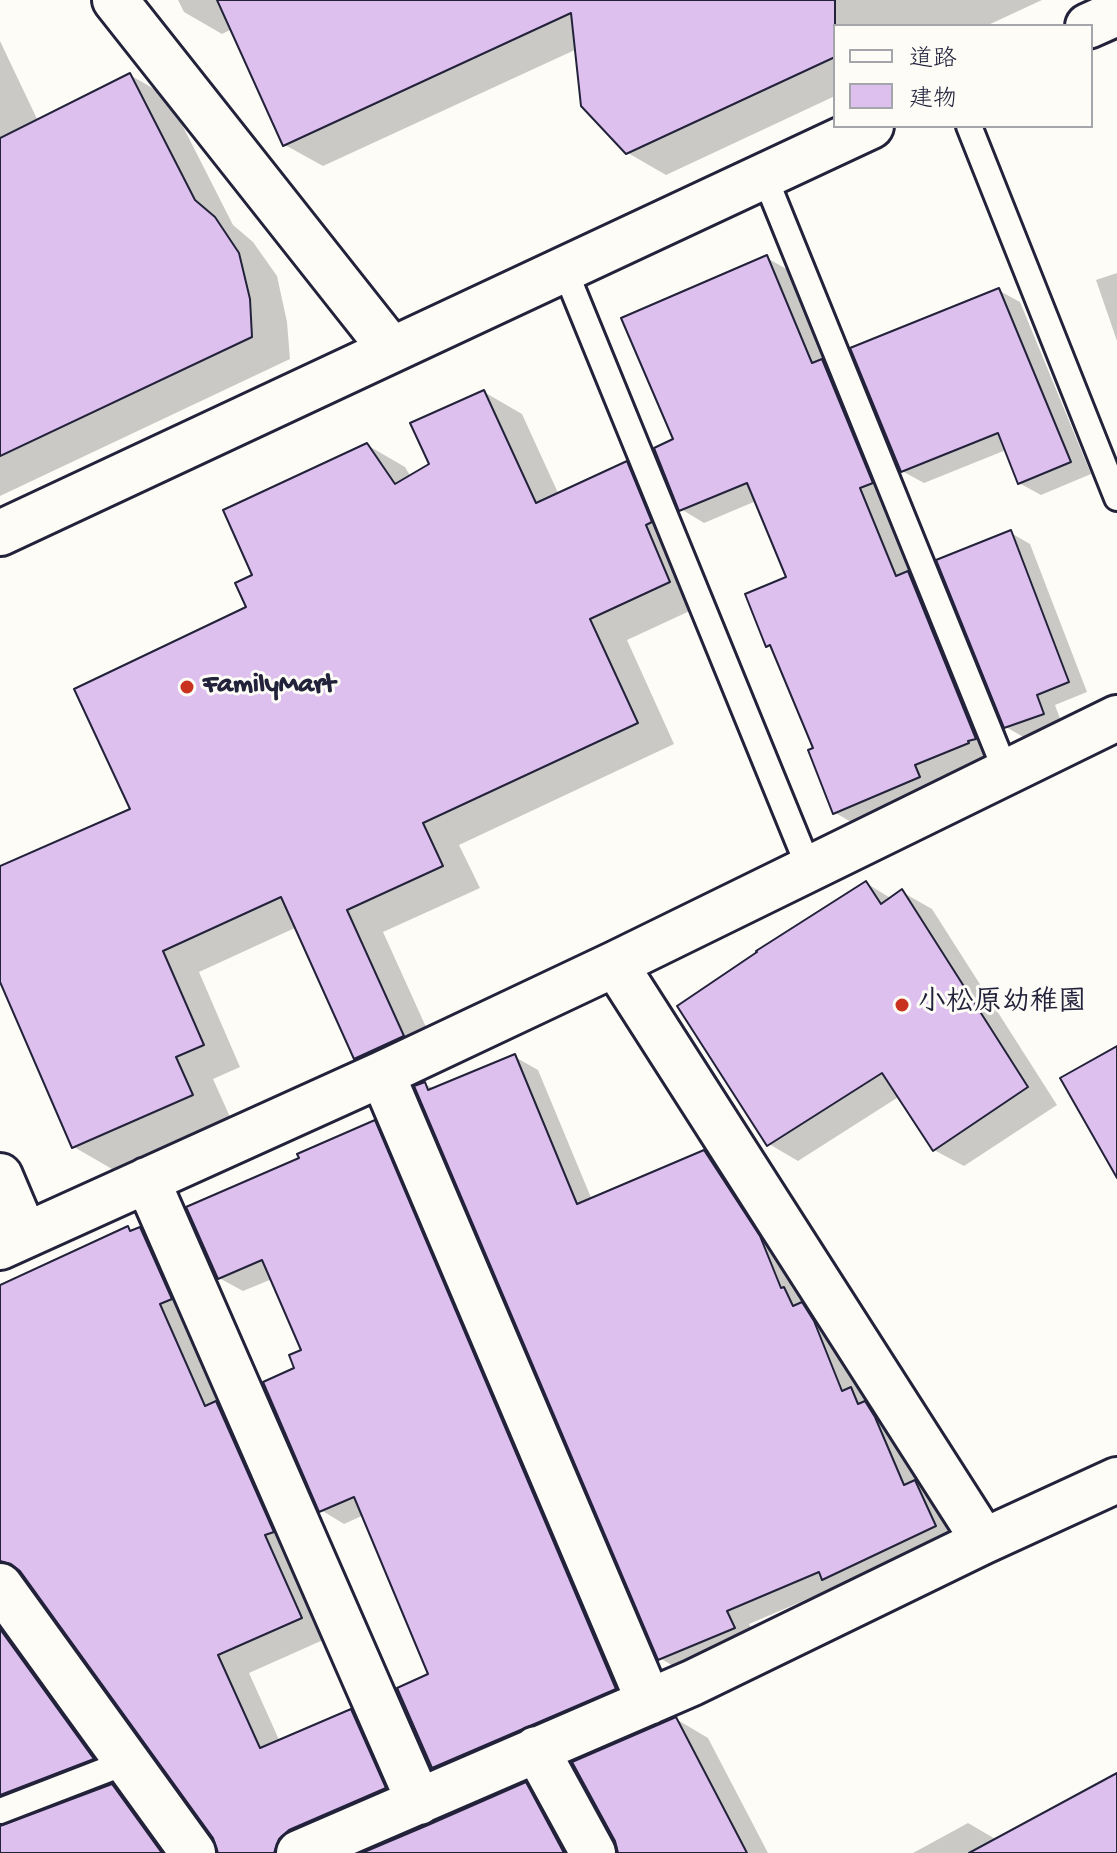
<!DOCTYPE html>
<meta charset="utf-8">
<style>
body{margin:0}
#map{position:relative;width:1117px;height:1853px;overflow:hidden;background:#fdfcf7;font-family:"Gochi Hand","Klee One",sans-serif}
canvas{display:block}
.legend{position:absolute;left:833px;top:24px;width:260px;height:104px;box-sizing:border-box;background:#fdfcf7;border:2px solid #a5a5ac;margin:0;padding:10px 14px;list-style:none;font-size:24px;color:#22223b}
.legend li{display:flex;align-items:center;gap:16px;height:40px}
.legend b{width:40px;border:2px solid #a5a5ac}
</style>
<div id="map">
<canvas width="1117" height="1853"></canvas>
<ul class="legend">
<li><b style="height:10px;background:#fdfcf7"></b>道路</li>
<li><b style="height:22px;background:#dec0ee"></b>建物</li>
</ul>
</div>
<script>
const g = document.querySelector('canvas').getContext('2d');
g.lineJoin = 'round';
function paint(path, color) { g.fillStyle = color; g.fill(path, 'evenodd'); }
const shape = rows => new Path2D(rows.map(r => 'M' + r).join(''));
function strokePath(path, color, width, dash) { g.strokeStyle = color; g.lineWidth = width; g.lineCap = dash ? 'butt' : 'round'; g.setLineDash(dash || []); g.stroke(path); }
function write(font, color, halo, rows, align = 'center') {
  g.font = font + ' "Gochi Hand","Klee One",sans-serif'; g.lineWidth = 6; g.setLineDash([]); g.textBaseline = 'middle'; g.strokeStyle = halo; g.fillStyle = color; for (const [text, x, y, turn = 0] of rows) {
    g.save(); g.translate(x, y); g.rotate((+turn || 0) * Math.PI / 180); g.textAlign = isNaN(turn) ? turn : align; if (halo) g.strokeText(text, 0, 0); g.fillText(text, 0, 0); g.restore();
  }
}
paint(shape([
 [178,0,1042,0,986,26,835,26,835,96,666,175,628,153,577,49,323,166,285,145,232,29,222,34,184,12],
 [0,41,38,121,130,75,168,97,233,225,253,242,277,276,287,322,290,359,0,496],
 [767,258,790,271,895,497,883,502,913,576,931,586,991,756,938,778,942,790,858,826,834,812,816,749,774,649,768,645,788,578,756,501,704,523,681,509,676,440],
 [1117,273,1117,341,1096,280],
 [998,290,1020,302,1091,474,1041,495,1019,483,1006,450,924,483,902,471],
 [484,392,522,414,559,495,626,463,664,485,707,603,627,640,674,744,459,845,480,888,383,932,440,1058,394,1079,356,1058,297,927,199,972,240,1067,213,1079,230,1117,112,1169,74,1147,0,977,0,868,133,810,248,608,255,576,367,445,405,467,411,477,431,465],
 [1011,533,1030,544,1087,692,1055,705,1062,724,1025,738,1006,727],
 [866,883,892,899,902,892,932,909,1057,1105,964,1166,934,1150,900,1096,798,1161,769,1144],
 [515,1057,538,1070,592,1200,704,1152,728,1166,783,1252,803,1300,808,1302,837,1336,861,1395,874,1403,898,1432,921,1486,938,1496,958,1540,847,1592,838,1586,749,1624,757,1641,683,1672,660,1658,425,1084,434,1089],
 [374,1123,398,1136,638,1702,456,1780,433,1767,430,1675,364,1515,344,1524,321,1510,297,1370,304,1351,272,1279,243,1291,219,1278,302,1159],
 [128,1228,133,1232,140,1229,172,1247,332,1636,249,1673,280,1742,351,1711,383,1729,416,1806,314,1853,219,1853,215,1837,28,1579,18,1583,124,1777,27,1814,18,1821,112,1786,144,1804,179,1853,0,1853,0,1287],
 [676,1719,708,1738,768,1853,620,1853],
 [1117,1775,1117,1853,913,1853,968,1823,997,1840],
 [526,1784,557,1803,585,1853,367,1853]
]), '#0003');
const building = shape([
 [217,0,835,0,835,57,626,154,581,106,571,13,283,146,217,0],
 [130,73,195,200,215,217,239,253,250,299,252,337,0,456,0,138,130,73],
 [767,255,812,363,822,359,873,483,860,488,896,576,908,571,976,739,968,741,969,743,915,765,920,777,833,814,808,750,813,748,770,645,766,647,745,594,786,577,747,483,679,511,654,448,673,439,621,318,767,255],
 [999,288,1071,462,1018,484,998,433,901,472,850,348,999,288],
 [484,390,536,503,627,461,652,522,646,525,670,582,590,619,638,723,423,823,443,866,347,910,404,1036,354,1059,281,897,163,951,204,1045,176,1057,193,1095,72,1148,0,982,0,866,130,809,74,689,246,607,235,583,252,575,223,510,367,443,395,484,429,464,410,423,484,390],
 [1011,530,1069,682,1037,695,1044,714,1004,728,936,560,1011,530],
 [866,881,881,904,902,889,1028,1087,933,1151,882,1073,767,1146,677,1006,757,952,756,951,866,881],
 [1117,1046,1117,1178,1060,1078,1117,1046],
 [515,1054,577,1204,704,1150,760,1236,781,1288,784,1287,793,1306,802,1302,814,1321,842,1391,851,1387,858,1404,865,1401,875,1417,904,1485,915,1480,936,1526,822,1580,819,1572,727,1611,735,1628,658,1660,414,1086,425,1082,428,1090,515,1054],
 [375,1120,616,1689,432,1768,397,1688,428,1674,354,1497,319,1512,263,1382,294,1368,289,1355,301,1350,262,1260,218,1279,186,1207,299,1158,297,1154,375,1120],
 [128,1226,130,1231,140,1227,172,1299,160,1304,205,1406,216,1401,274,1532,265,1535,302,1618,218,1655,260,1748,351,1709,386,1788,289,1830,279,1839,274,1853,218,1853,213,1838,20,1571,11,1564,0,1561,0,1285,128,1226],
 [0,1629,94,1759,0,1795,0,1629],
 [676,1717,747,1853,618,1853,615,1841,572,1762,676,1717],
 [1117,1773,1117,1853,969,1853,1117,1773],
 [526,1782,564,1853,362,1853,428,1825,526,1782],
 [112,1784,162,1853,0,1853,0,1826,112,1784]
]);
paint(building, '#dec0ee');
strokePath(building, '#22223b', 2);
const lane = shape([
 [969,126,1117,498],
 [764,175,1006,772],
 [564,268,809,868],
 [0,1811,127,1762]
]);
const street = shape([
 [115,0,391,349],
 [615,964,984,1541],
 [382,1074,649,1702],
 [0,1176,25,1235],
 [147,1180,419,1802],
 [0,1247,382,1074,615,964,1117,718],
 [0,1586,193,1853],
 [536,1749,593,1853],
 [299,1853,692,1683,984,1541,1117,1480]
]);
const secondary = shape([
 [1088,26,1117,13],
 [0,533,871,126]
]);
strokePath(lane, '#22223b', 30);
strokePath(street, '#22223b', 50);
strokePath(secondary, '#22223b', 50);
strokePath(lane, '#fdfcf7', 24);
strokePath(street, '#fdfcf7', 44);
strokePath(secondary, '#fdfcf7', 44);
for (const [x, y, r, color] of [
 [187,687,8,"#c8321e"],
 [902,1005,8,"#c8321e"]
]) { const dot = new Path2D(); dot.arc(x, y, r, 0, 2 * Math.PI); g.fillStyle = color; g.fill(dot); strokePath(dot, '#fdfcf7', 3); }
write('bold 28px', '#22223b', '#fdfcf7', [
 ["FamilyMart",203,687],
 ["小松原幼稚園",918,1005]
], 'left');
</script>
